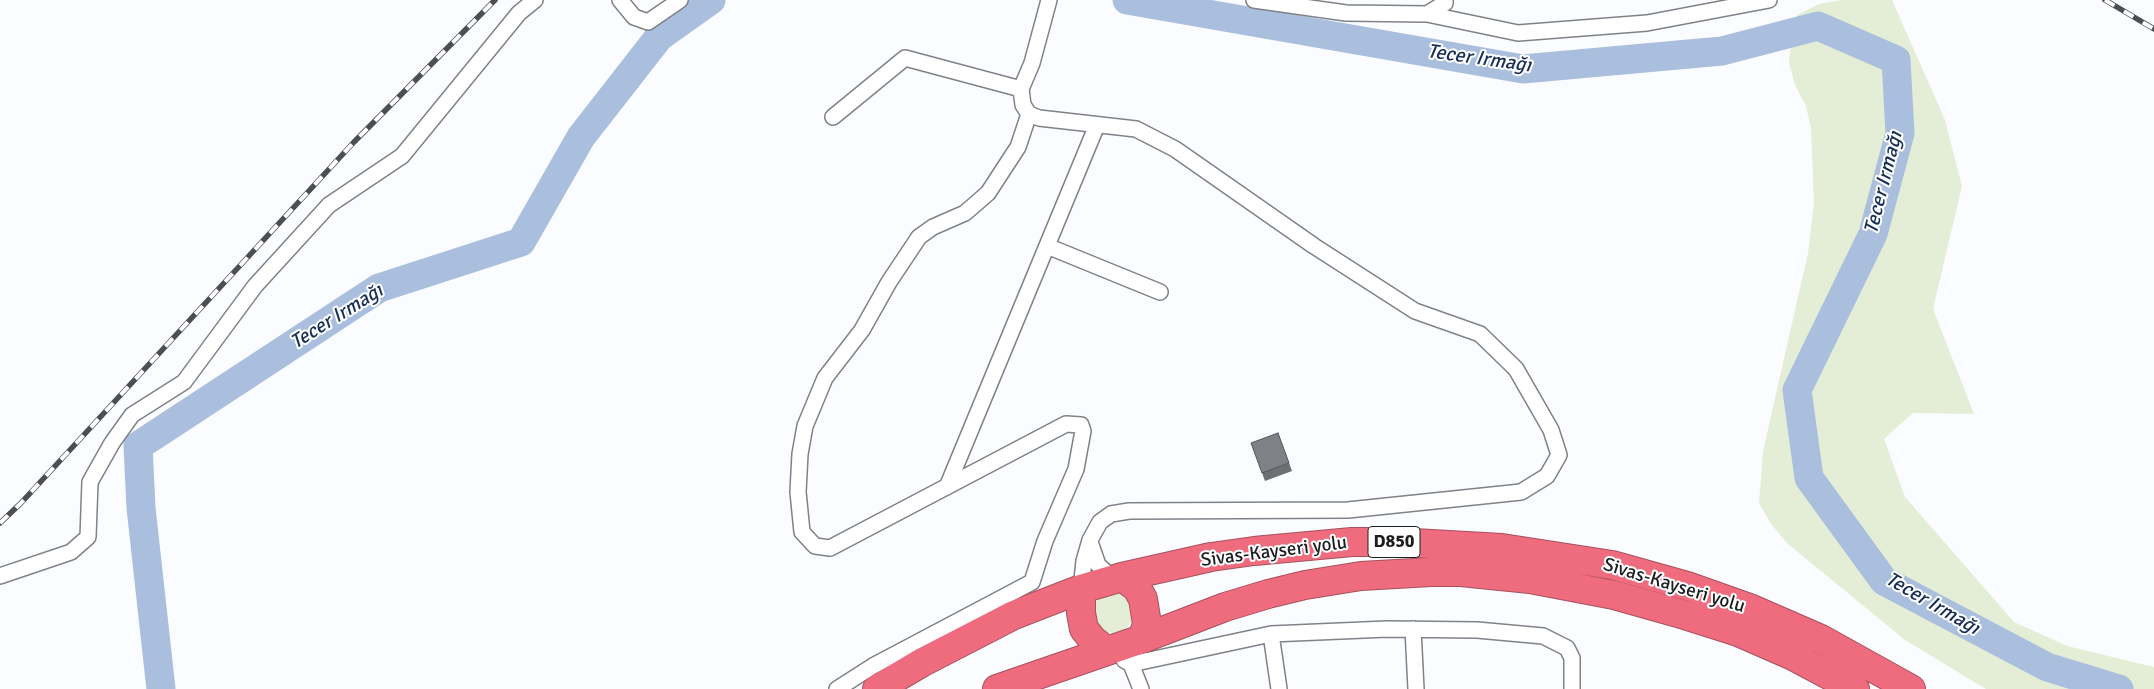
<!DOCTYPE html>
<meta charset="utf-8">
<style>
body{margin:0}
canvas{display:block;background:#fafcff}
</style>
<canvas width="2154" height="689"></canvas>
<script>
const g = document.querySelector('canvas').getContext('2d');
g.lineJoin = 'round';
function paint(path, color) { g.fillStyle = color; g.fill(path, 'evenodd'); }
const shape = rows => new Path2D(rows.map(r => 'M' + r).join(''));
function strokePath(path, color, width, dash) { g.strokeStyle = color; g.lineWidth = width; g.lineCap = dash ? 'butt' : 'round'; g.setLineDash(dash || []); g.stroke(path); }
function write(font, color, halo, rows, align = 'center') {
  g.font = font + ' Signika,sans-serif'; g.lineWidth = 4; g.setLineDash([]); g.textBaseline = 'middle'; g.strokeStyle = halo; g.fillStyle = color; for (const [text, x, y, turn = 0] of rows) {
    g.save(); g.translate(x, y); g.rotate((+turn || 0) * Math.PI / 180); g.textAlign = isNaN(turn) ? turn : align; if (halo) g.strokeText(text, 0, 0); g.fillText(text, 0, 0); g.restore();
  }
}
paint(shape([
 [1842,0,1892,0,1945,120,1962,186,1933,309,1974,414,1913,413,1884,439,1905,497,2014,622,2067,646,2154,667,2154,689,1986,689,1905,640,1788,544,1771,524,1759,503,1763,451,1808,253,1814,202,1811,129,1806,106,1795,85,1789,62,1792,38,1797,15,1819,4],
 '1093 613a20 20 0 1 1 40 0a20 20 0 1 1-40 0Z'
]), '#e4eed6');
strokePath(shape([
 [1127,0,1523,69,1722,51,1818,26,1896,60,1900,133,1873,234,1797,390,1809,478,1884,581,2047,667,2119,689],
 [161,689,141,508,138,446,379,288,521,242,581,137,659,37,711,0]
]), '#aabede', 29);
const street = shape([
 [620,0,634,17,648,22,680,0],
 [1049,0,1032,63,1021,89,1023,105,1029,114,1039,118,1136,129,1175,149,1314,246,1415,311,1480,334,1516,369,1551,430,1559,455,1547,476,1521,492,1348,510,1129,511,1111,514,1100,522,1090,540,1084,561,1081,589],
 [1254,0,1346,13,1427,14,1445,3,1445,0],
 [1427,14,1518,33,1647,23,1769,0],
 [833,117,905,58,1021,89],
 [1047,246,1160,292],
 [947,487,1097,125],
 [1090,542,1098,565,1107,573,1119,576],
 [0,576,71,552,88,537,90,482,112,443,132,415,184,382,255,286,329,205,402,156,519,13,535,0],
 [1413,629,1416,689],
 [1124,660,1131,664,1141,689],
 [1131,664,1271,634],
 [837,689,873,666,1032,582,1045,541,1076,469,1083,431,1081,425,1066,424,830,548,815,546,802,532,798,492,800,454,805,426,825,378,862,330,889,282,919,237,933,227,965,213,988,193,1018,147,1029,114],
 [1279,689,1271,634,1387,629,1477,630,1543,636,1567,648,1572,658,1572,689]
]);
const highway = shape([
 [1122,577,1137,588,1143,599,1147,624,1142,639],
 [1081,589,1081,613,1084,629,1093,640,1107,651],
 [877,689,921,663,1014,615,1081,589,1122,577,1211,557,1254,551,1352,542,1396,542,1502,548,1612,565,1687,586,1752,609,1821,639,1911,689],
 [997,689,1142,639,1225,607,1268,594,1305,585,1361,576,1431,572,1461,572,1530,579,1614,595,1678,613,1738,632,1793,656,1855,689]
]);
strokePath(street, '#7f8287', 18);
strokePath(highway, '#a6515d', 30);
strokePath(street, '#fff', 15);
strokePath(highway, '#ef6c7e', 28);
const rail = shape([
 [2105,0,2154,29],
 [0,523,21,503,354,142,495,0]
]);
strokePath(rail, '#4d4e51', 5.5);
strokePath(rail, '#fff', 4, [11]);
paint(shape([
 [1278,433,1292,471,1265,481,1251,443]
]), '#6d6f73');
const building = shape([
 [1278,433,1289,463,1262,473,1251,443,1278,433]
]);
paint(building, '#7f8186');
strokePath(building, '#595a5e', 1);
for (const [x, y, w] of [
 [1394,542,52]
]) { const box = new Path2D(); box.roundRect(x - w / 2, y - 15.5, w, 31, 4); g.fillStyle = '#fff'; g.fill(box); strokePath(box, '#1d1e20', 1); }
write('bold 18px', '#1d1e20', null, [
 ["D850",1394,542]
]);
write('19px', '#1d1e20', '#fff', [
 ["Sivas-Kayseri yolu",1274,552,-7],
 ["Sivas-Kayseri yolu",1674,586,17]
]);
write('italic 20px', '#172f58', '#fff', [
 ["Tecer Irmağı",1479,59,8],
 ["Tecer Irmağı",1884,183,-76],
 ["Tecer Irmağı",337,317,-32],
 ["Tecer Irmağı",1932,604,30]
]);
</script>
